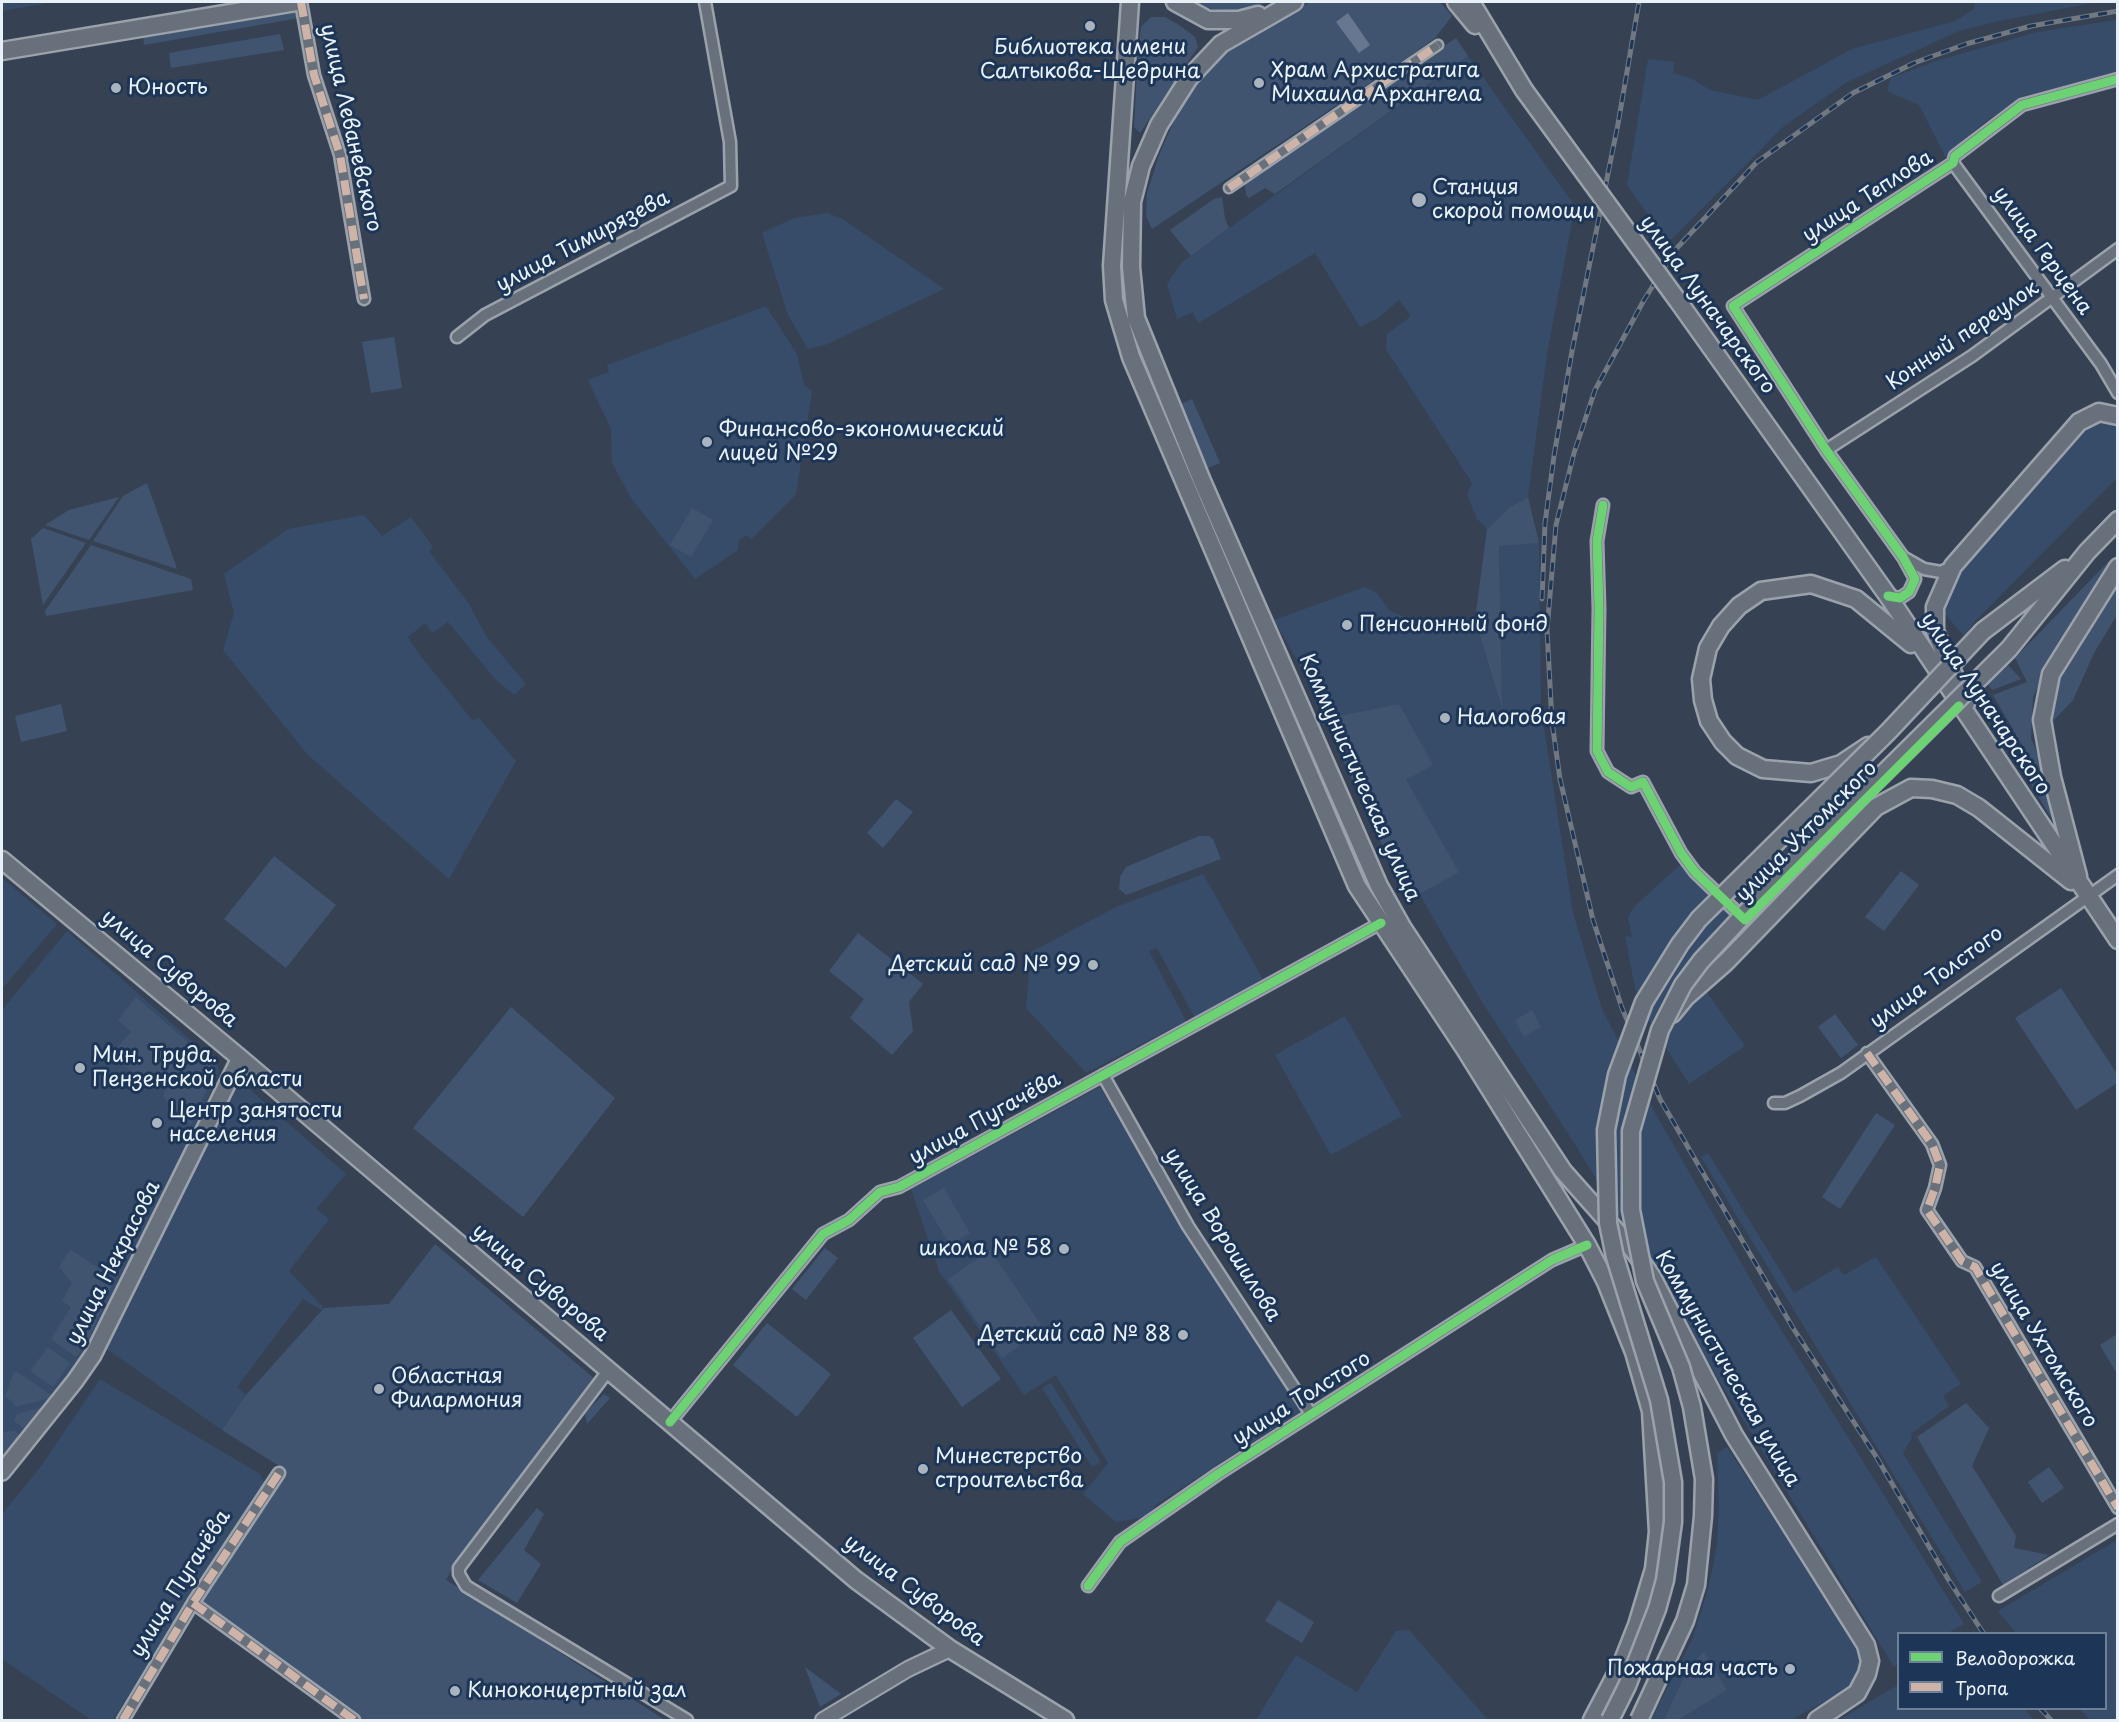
<!DOCTYPE html>
<meta charset="utf-8">
<style>
body{margin:0}
#map{position:relative;width:2119px;height:1722px;overflow:hidden;background:#364254;font-family:"Playpen Sans",sans-serif}
canvas{display:block}
.frame{position:absolute;inset:0;border:3px solid #e8f1f8;pointer-events:none}
.legend{position:absolute;left:1897px;top:1632px;width:210px;height:78px;box-sizing:border-box;background:#1d3557;border:2px solid #6e8097;margin:0;padding:8px 10px;list-style:none;font-size:18px;color:#e8f1f8}
.legend li{display:flex;align-items:center;gap:12px;height:30px}
.legend b{width:30px;border:2px solid #6e8097}
</style>
<div id="map">
<canvas width="2119" height="1722"></canvas>
<div class="frame"></div>
<ul class="legend">
<li><b style="height:8px;background:#6cd273"></b>Велодорожка</li>
<li><b style="height:8px;background:#ceb3a9"></b>Тропа</li>
</ul>
</div>
<script>
const g = document.querySelector('canvas').getContext('2d');
g.lineJoin = 'round';
function paint(path, color) { g.fillStyle = color; g.fill(path, 'evenodd'); }
const shape = rows => new Path2D(rows.map(r => 'M' + r).join(''));
function strokePath(path, color, width, dash) { g.strokeStyle = color; g.lineWidth = width; g.lineCap = dash ? 'butt' : 'round'; g.setLineDash(dash || []); g.stroke(path); }
function write(font, color, halo, rows, align = 'center') {
  g.font = font + ' "Playpen Sans",sans-serif'; g.lineWidth = 6; g.setLineDash([]); g.textBaseline = 'middle'; g.strokeStyle = halo; g.fillStyle = color; for (const [text, x, y, turn = 0] of rows) {
    g.save(); g.translate(x, y); g.rotate((+turn || 0) * Math.PI / 180); g.textAlign = isNaN(turn) ? turn : align; if (halo) g.strokeText(text, 0, 0); g.fillText(text, 0, 0); g.restore();
  }
}
paint(shape([
 [2,2,54,2,2,11],
 [1975,2,2098,2,1994,22,1959,31,1845,83,1783,127,1668,243,1627,185,1648,59,1674,62,1673,73,1692,79,1710,90,1758,100,1852,49,1955,21,1974,9],
 [2117,20,2117,73,2024,96,1982,124,1946,158,1919,105,1887,91,1891,78,1936,61,2037,32],
 [1468,56,1575,206,1547,354,1528,497,1510,507,1487,529,1477,519,1467,495,1472,483,1386,349,1387,334,1411,316,1399,300,1378,318,1360,327,1315,253,1198,323,1193,312,1177,319,1167,284,1181,263],
 [828,213,844,220,944,289,825,345,808,349,788,315,762,233,794,218],
 [766,306,797,354,804,385,812,391,796,494,751,539,746,535,739,540,738,550,695,579,631,498,612,463,611,429,588,380,609,372,607,365],
 [2103,420,2117,423,2117,478,1976,620,1964,636,1944,613,1949,590,1963,567,2086,428],
 [364,515,382,536,411,517,433,547,429,551,469,604,486,636,526,684,514,695,496,680,448,622,432,633,425,623,408,637,419,654,473,721,478,717,516,761,449,879,308,755,223,650,234,613,224,574,288,529],
 [1539,543,1541,709,1573,913,1602,1009,1654,1111,1759,1294,1964,1624,1948,1633,1898,1634,1898,1664,1894,1667,1573,1141,1482,1002,1395,852,1349,751,1274,620,1365,587,1377,593,1390,611,1416,621,1443,626,1475,620,1501,707,1499,545],
 [1682,863,1736,919,1696,968,1704,988,1745,1046,1689,1084,1646,1016,1635,988,1625,936,1632,937,1628,917,1634,907],
 [1203,874,1263,979,1195,1018,1157,948,1149,951,1186,1021,1086,1073,1026,1008,1031,952,1116,907],
 [2,878,57,924,2,989],
 [67,931,217,1063,219,1072,195,1128,92,1341,53,1404,2,1464,2,1010],
 [1345,1016,1402,1116,1331,1155,1275,1055],
 [238,1079,346,1174,316,1209,329,1219,289,1271,323,1307,321,1310,303,1299,237,1387,246,1395,222,1430,104,1347],
 [1100,1087,1208,1269,1302,1410,1157,1504,1146,1517,1116,1522,1083,1494,1108,1463,1056,1375,1024,1395,939,1271,911,1189],
 [1708,1153,1794,1293,1838,1267,1844,1275,1876,1257,1961,1384,1943,1396,1949,1406,1911,1434,1912,1438,1903,1453,1982,1582,1965,1592,1701,1157],
 [100,1379,260,1474,264,1482,113,1720,91,1720,2,1659,2,1514,42,1465],
 [1051,1383,1101,1462,1092,1467,1042,1388],
 [1727,1447,1858,1649,1860,1670,1849,1688,1791,1720,1651,1720,1692,1640,1708,1590,1717,1546,1719,1508,1717,1453],
 [2117,1540,2117,1720,2090,1720,2079,1709,2106,1708,2106,1634,2016,1633,1998,1611],
 [1409,1630,1488,1720,1256,1720,1296,1655,1357,1692,1396,1631],
 [1898,1685,1898,1708,2025,1709,2034,1720,1839,1720]
]), '#364c68');
paint(shape([
 [1193,2,1270,2,1236,11,1212,9],
 [1310,2,1440,2,1452,16,1435,38,1410,56,1152,229,1146,216,1147,193,1159,155,1176,116,1198,82,1228,51],
 [297,8,299,18,144,45,143,34],
 [1151,17,1165,17,1179,25,1195,37,1198,47,1140,133,1134,127,1138,54,1141,27],
 [280,34,284,50,171,68,169,53],
 [1456,38,1468,56,1275,194,1265,188,1249,198,1246,195,1245,185,1249,179],
 [1222,197,1225,219,1229,228,1191,256,1170,230,1214,199],
 [394,337,402,388,371,393,362,342],
 [1192,399,1220,463,1208,468,1179,405],
 [147,483,177,569,93,541,123,496],
 [119,497,89,540,45,525,69,510],
 [1528,497,1539,543,1499,546,1502,709,1475,620,1487,529,1510,507],
 [692,508,713,520,691,557,670,545],
 [43,528,86,543,43,605,31,539],
 [91,545,191,579,193,590,46,616,45,611],
 [2110,560,2053,654,2033,697,2031,738,2045,773,2036,769,1993,695,2027,682,2015,658],
 [2117,580,2117,615,2094,653,2073,700,2054,720,2052,734,2046,725,2055,683],
 [2008,665,2021,679,1992,690,1988,684],
 [1987,698,2032,772,2047,781,2058,829,1981,702],
 [61,704,67,731,21,742,15,716],
 [1399,704,1433,765,1406,780,1459,872,1411,899,1374,829,1325,719],
 [896,799,913,812,883,848,867,833],
 [1199,836,1209,836,1213,839,1221,859,1126,895,1119,889,1120,877,1126,867],
 [274,856,336,905,286,968,224,919],
 [1901,871,1919,885,1884,931,1865,917],
 [858,933,923,984,909,1002,913,1031,892,1055,850,1018,864,999,829,971],
 [2061,988,2117,1074,2117,1083,2076,1110,2015,1018],
 [136,997,213,1064,214,1073,191,1125,163,1097,165,1089,149,1077,141,1080,111,1054,131,1032,118,1020],
 [511,1007,615,1098,523,1217,413,1128],
 [1532,1010,1541,1027,1524,1037,1515,1020],
 [1835,1014,1858,1045,1841,1058,1818,1027],
 [1876,1113,1895,1125,1840,1209,1822,1197],
 [944,1188,970,1233,950,1245,923,1200],
 [435,1244,596,1380,453,1567,446,1580,665,1720,358,1720,200,1604,284,1469,222,1430,246,1395,324,1308,389,1304],
 [825,1248,838,1258,806,1300,792,1289],
 [70,1249,115,1279,89,1338,76,1357,51,1339,71,1307,62,1301,72,1283,59,1267],
 [990,1250,1044,1329,1002,1358,948,1279],
 [951,1310,1001,1379,962,1407,913,1338],
 [767,1323,831,1374,797,1417,733,1365],
 [2117,1334,2117,1374,2100,1345],
 [48,1347,70,1363,53,1387,30,1371],
 [14,1372,19,1373,54,1397,15,1407,12,1401,5,1397],
 [604,1394,610,1398,587,1424,585,1413],
 [1966,1403,1989,1428,1972,1466,2016,1536,2014,1548,2049,1555,2003,1585,1917,1437],
 [53,1404,29,1432,14,1421,17,1414],
 [14,1430,24,1438,8,1456,2,1451,2,1433],
 [2049,1467,2064,1488,2042,1503,2028,1482],
 [537,1508,544,1514,524,1550,541,1564,517,1603,478,1580],
 [1278,1600,1314,1622,1302,1643,1265,1621],
 [1704,1652,1727,1690,1678,1720,1664,1720,1688,1668],
 [805,1667,841,1694,820,1707]
]), '#405470');
paint(shape([
 [1348,13,1370,45,1359,53,1336,22]
]), '#66778f');
const pedestrian = shape([
 [1229,188,1438,45]
]);
const minor = shape([
 [301,2,314,75,340,155,364,299],
 [1953,163,2101,364,2118,393],
 [457,337,485,315,731,186,730,142,705,2],
 [1826,450,1972,356,2118,249],
 [1603,505,1597,541,1599,608,1597,751,1608,772,1631,787,1643,782,1681,853,1695,872,1745,920],
 [1903,557,1924,569,1941,572,1953,566],
 [1888,596,1900,598,1909,592,1915,579,1903,557,1826,450,1733,306,1953,163,1955,156,2022,105,2118,79],
 [1867,1053,1932,1144,1940,1165,1935,1188,1927,1210,1962,1261,1975,1267,2118,1508],
 [1103,1075,1188,1226,1311,1414],
 [1774,1103,1785,1103,1800,1096,1841,1073,2118,875],
 [608,1371,459,1568,459,1574,466,1586,687,1720],
 [670,1422,823,1234,849,1220,880,1192,899,1187,1381,923],
 [1088,1586,1120,1542,1218,1474,1552,1260,1587,1245],
 [1999,1596,2118,1524],
 [193,1603,354,1720],
 [123,1720,193,1603,279,1473]
]);
const tertiary = shape([
 [823,1720,908,1669,950,1649]
]);
const secondary = shape([
 [2,1472,75,1381,93,1355,240,1058]
]);
const primary = shape([
 [1130,2,1112,266,1114,300,1131,357,1357,886,1465,1049,1587,1245,1606,1282,1634,1352,1651,1411,1658,1532,1654,1569,1637,1625,1622,1663,1592,1720],
 [1175,2,1208,20,1239,20,1258,15],
 [1294,2,1221,44,1189,78,1159,125,1141,166,1132,202,1131,267,1136,318,1202,481,1379,886,1402,927,1563,1171,1634,1251,1652,1277,1734,1435,1866,1645,1870,1661,1867,1674,1857,1693,1817,1720],
 [1456,2,1475,25],
 [1471,2,1524,90],
 [2,51,296,2],
 [1678,301,1888,596,2118,940],
 [1983,631,2065,569],
 [2009,649,2087,552,2118,520],
 [1966,703,1935,631,1935,607,1953,566,2079,422,2099,412,2118,416],
 [1868,746,1841,764,1811,773,1763,769,1737,756,1723,742,1709,721,1703,700,1701,679,1708,648,1721,626,1739,606,1761,591,1811,584,1856,599,1911,644],
 [2,860,240,1058,856,1580,950,1649,1065,1720],
 [2078,876,2052,777,2042,720,2051,674,2118,567],
 [1672,1014,1686,997,1726,962,1876,807,1911,788,1932,789,1957,795,1979,808,2071,881]
]);
strokePath(pedestrian, '#9ba2ab', 13);
strokePath(minor, '#9ba2ab', 15);
strokePath(tertiary, '#9ba2ab', 18);
strokePath(secondary, '#9ba2ab', 20);
strokePath(primary, '#9ba2ab', 21);
strokePath(pedestrian, '#68717b', 8);
strokePath(minor, '#68717b', 10);
strokePath(tertiary, '#68717b', 14);
strokePath(secondary, '#68717b', 15);
strokePath(primary, '#68717b', 16);
const rail = shape([
 [1542,599,1545,523,1554,456,1572,351,1618,124,1639,2],
 [1984,1634,1948,1579,1877,1458,1793,1328,1660,1099,1622,1008,1593,920,1560,779,1552,722,1547,630,1556,525,1574,453,1595,390,1644,300,1676,249,1757,162,1853,93,1914,63,1966,44,2031,26,2118,11],
 [2040,1708,2051,1720]
]);
strokePath(rail, '#717882', 5);
strokePath(rail, '#1d3557', 3, [9]);
const primaryBridge = shape([
 [1524,90,1678,301],
 [1610,1720,1627,1686,1657,1609,1665,1580,1673,1522,1673,1482,1659,1400,1615,1257,1608,1223,1606,1130,1617,1075,1644,1002,1680,944,1699,919,1888,732,1983,631],
 [1639,1720,1685,1621,1696,1585,1703,1516,1704,1479,1692,1407,1681,1367,1645,1281,1631,1210,1631,1131,1660,1030,1683,985,1701,961,1779,877,2009,649]
]);
strokePath(primaryBridge, '#9ba2ab', 21, []);
strokePath(primaryBridge, '#68717b', 16);
strokePath(shape([
 [301,2,314,75,340,155,364,299],
 [1229,188,1438,45],
 [1867,1053,1932,1144,1940,1165,1935,1188,1927,1210,1962,1261,1975,1267,2118,1508],
 [193,1603,354,1720],
 [123,1720,193,1603,279,1473]
]), '#ceb3a9', 8, [15, 8]);
strokePath(shape([
 [1603,505,1597,541,1599,608,1597,751,1608,772,1631,787,1643,782,1681,853,1695,872,1745,920,1959,706],
 [1888,596,1900,598,1909,592,1915,579,1903,557,1826,450,1733,306,1953,163,1955,156,2022,105,2118,79],
 [670,1422,823,1234,849,1220,880,1192,899,1187,1381,923],
 [1088,1586,1120,1542,1218,1474,1552,1260,1587,1245]
]), '#6cd273', 9);
for (const [x, y, r, color] of [
 [1090,26,6,"#aab4bf"],
 [1259,83,6,"#aab4bf"],
 [116,88,6,"#aab4bf"],
 [1419,200,8,"#aab4bf"],
 [707,442,6,"#aab4bf"],
 [1347,625,6,"#aab4bf"],
 [1445,718,6,"#aab4bf"],
 [1093,965,6,"#aab4bf"],
 [80,1068,6,"#aab4bf"],
 [157,1123,6,"#aab4bf"],
 [1064,1249,6,"#aab4bf"],
 [1183,1335,6,"#aab4bf"],
 [379,1389,6,"#aab4bf"],
 [923,1469,6,"#aab4bf"],
 [1790,1669,6,"#aab4bf"],
 [455,1691,6,"#aab4bf"]
]) { const dot = new Path2D(); dot.arc(x, y, r, 0, 2 * Math.PI); g.fillStyle = color; g.fill(dot); strokePath(dot, '#1d3557', 2); }
write('21px', '#e8f1f8', '#1d3557', [
 ["Библиотека имени",1090,48,"center"],
 ["Салтыкова-Щедрина",1090,72,"center"],
 ["Храм Архистратига",1271,71],
 ["Михаила Архангела",1271,95],
 ["Юность",128,88],
 ["Станция",1432,188],
 ["скорой помощи",1432,212],
 ["Финансово-экономический",719,430],
 ["лицей №29",719,454],
 ["Пенсионный фонд",1359,625],
 ["Налоговая",1457,718],
 ["Детский сад № 99",1081,965,"right"],
 ["Мин. Труда.",92,1056],
 ["Пензенской области",92,1080],
 ["Центр занятости",169,1111],
 ["населения",169,1135],
 ["школа № 58",1052,1249,"right"],
 ["Детский сад № 88",1171,1335,"right"],
 ["Областная",391,1377],
 ["Филармония",391,1401],
 ["Минестерство",935,1457],
 ["строительства",935,1481],
 ["Пожарная часть",1778,1669,"right"],
 ["Киноконцертный зал",467,1691]
], 'left');
write('21px', '#e8f1f8', '#1d3557', [
 ["улица Леваневского",350,128,77],
 ["улица Теплова",1868,197,-33],
 ["улица Тимирязева",583,242,-28],
 ["улица Герцена",2042,251,54],
 ["улица Луначарского",1707,305,54],
 ["Конный переулок",1963,336,-34],
 ["улица Луначарского",1985,704,56],
 ["Коммунистическая улица",1359,778,66],
 ["улица Ухтомского",1807,832,-45],
 ["улица Суворова",169,969,40],
 ["улица Толстого",1937,978,-36],
 ["улица Пугачёва",985,1119,-29],
 ["улица Ворошилова",1222,1235,58],
 ["улица Некрасова",114,1263,-63],
 ["улица Суворова",540,1283,40],
 ["улица Ухтомского",2043,1345,59],
 ["Коммунистическая улица",1727,1369,60],
 ["улица Толстого",1302,1399,-32],
 ["улица Пугачёва",181,1584,-58],
 ["улица Суворова",914,1591,37]
]);
</script>
